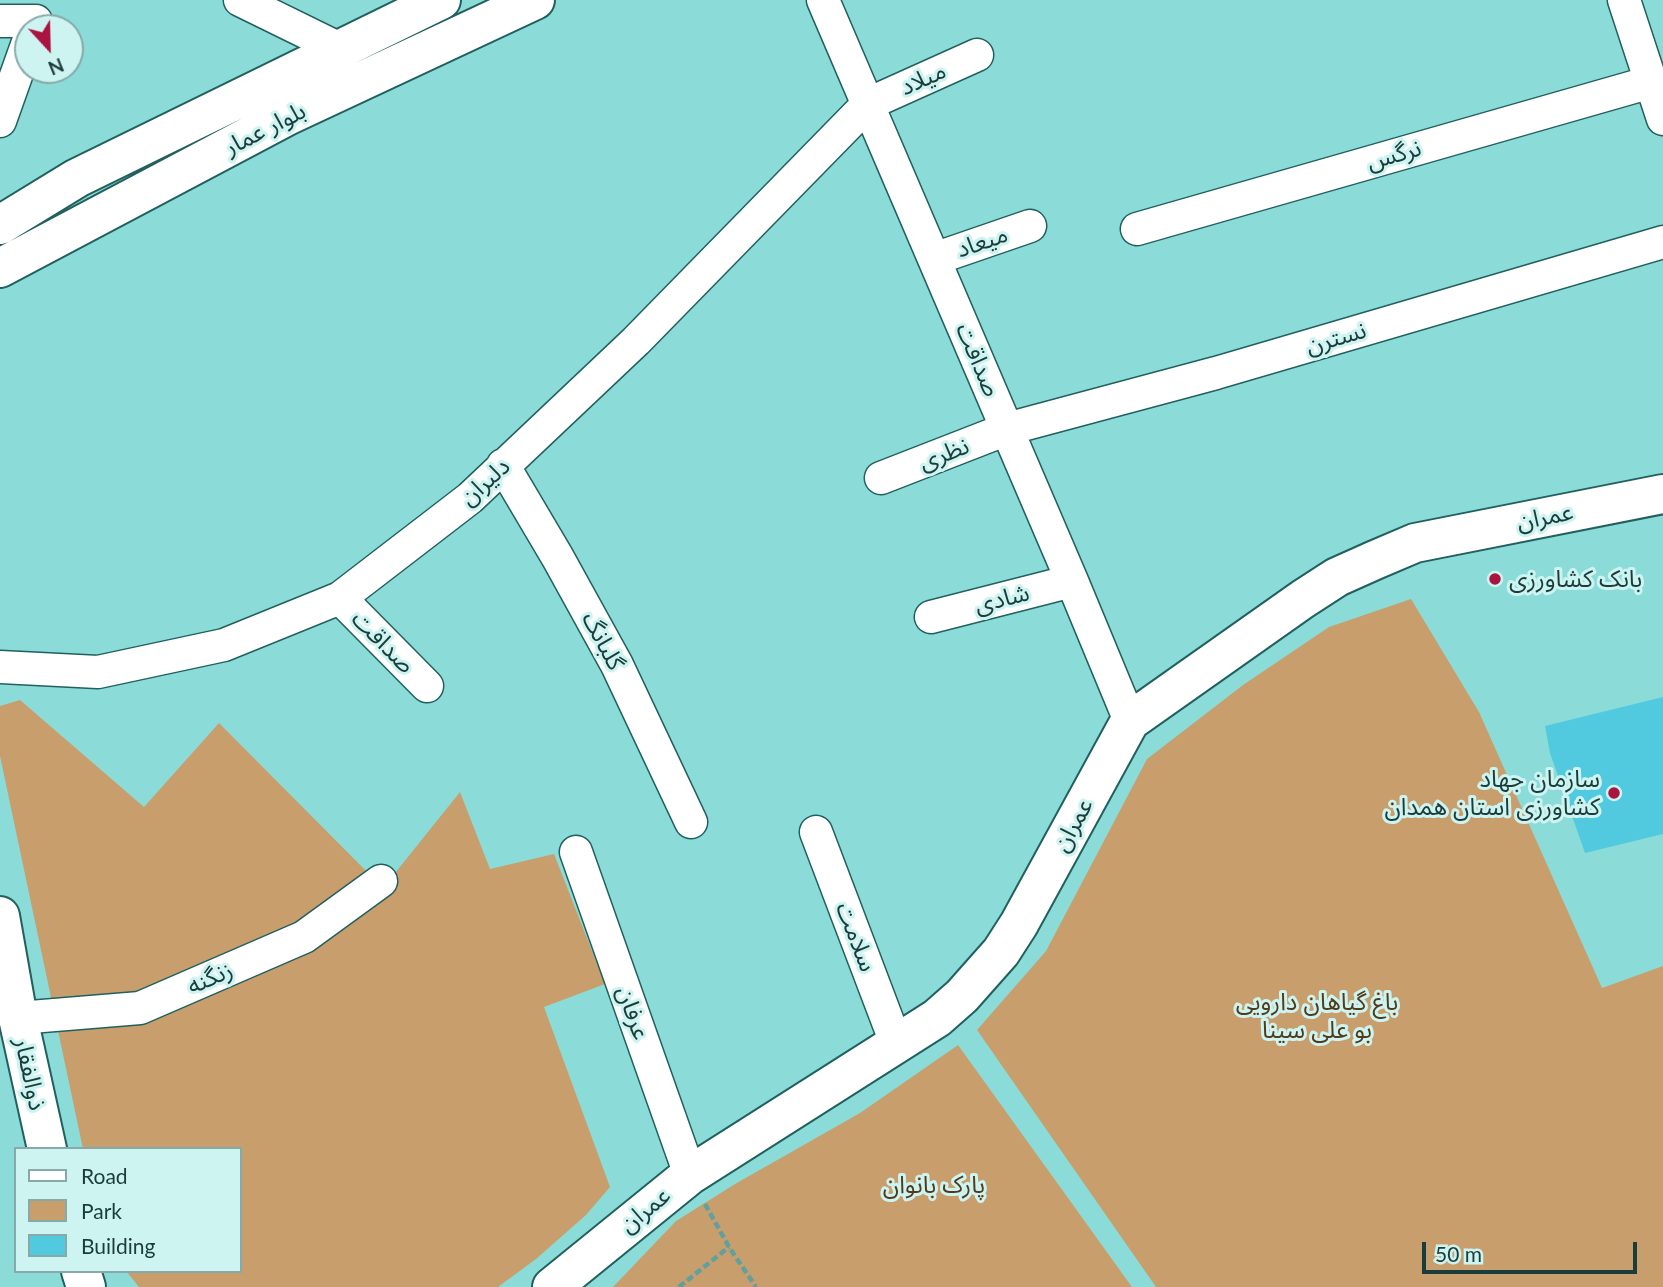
<!DOCTYPE html>
<meta charset="utf-8">
<style>
body{margin:0}
#map{position:relative;width:1663px;height:1287px;overflow:hidden;background:#8bdcd8;font-family:Lato,sans-serif}
canvas{display:block}
.legend{position:absolute;left:14px;top:1147px;width:228px;height:126px;box-sizing:border-box;background:#cef4f2;border:2px solid #86aaa9;margin:0;padding:9px 12px;list-style:none;font-size:21px;color:#1a3c3b}
.legend li{display:flex;align-items:center;gap:14px;height:35px}
.legend b{width:35px;border:2px solid #86aaa9}
.north{position:absolute;left:14px;top:14px;width:70px;height:70px;box-sizing:border-box;background:#cef4f2;border:2px solid #86aaa9;border-radius:50%;rotate:158deg;font-size:19px;font-weight:700;line-height:28px;text-align:center;color:#1a3c3b}
.north::after{content:'';display:block;margin:auto;width:24px;height:32px;background:#aa1441;clip-path:polygon(50% 0,100% 100%,50% 72%,0 100%)}
.scale{position:absolute;left:1422px;top:1242px;width:215px;height:32px;box-sizing:border-box;border:4px solid #1a3c3b;border-top:0;padding-left:9px;font-size:21px;line-height:24px;white-space:nowrap;color:#1a3c3b;-webkit-text-stroke:5px #cef4f2;paint-order:stroke}
</style>
<div id="map">
<canvas width="1663" height="1287"></canvas>
<ul class="legend">
<li><b style="height:9px;background:#fff"></b>Road</li>
<li><b style="height:19px;background:#c89f6c"></b>Park</li>
<li><b style="height:19px;background:#51cae0"></b>Building</li>
</ul>
<div class="north">N</div>
<div class="scale">50 m</div>
</div>
<script>
const g = document.querySelector('canvas').getContext('2d');
g.lineJoin = 'round';
function paint(path, color) { g.fillStyle = color; g.fill(path, 'evenodd'); }
const shape = rows => new Path2D(rows.map(r => 'M' + r).join(''));
function strokePath(path, color, width, dash) { g.strokeStyle = color; g.lineWidth = width; g.lineCap = dash ? 'butt' : 'round'; g.setLineDash(dash || []); g.stroke(path); }
function write(font, color, halo, rows, align = 'center') {
  g.font = font + ' Lato,"Noto Sans Arabic",sans-serif'; g.lineWidth = 6; g.setLineDash([]); g.textBaseline = 'middle'; g.strokeStyle = halo; g.fillStyle = color; for (const [text, x, y, turn = 0] of rows) {
    g.save(); g.translate(x, y); g.rotate((+turn || 0) * Math.PI / 180); g.textAlign = isNaN(turn) ? turn : align; if (halo) g.strokeText(text, 0, 0); g.fillText(text, 0, 0); g.restore();
  }
}
paint(shape([
 [1411,599,1479,712,1602,988,1663,966,1663,1287,1156,1287,977,1030,1046,951,1147,759,1243,685,1329,627],
 [20,700,144,807,219,723,383,888,460,792,490,869,554,854,605,984,544,1007,610,1187,586,1215,536,1259,498,1287,139,1287,126,1271,240,1271,240,1149,83,1149,0,756,0,706],
 [958,1045,1132,1287,613,1287,676,1221,735,1184,860,1113]
]), '#c89f6c');
paint(shape([
 [1663,697,1663,834,1585,853,1550,753,1545,726]
]), '#51cae0');
const street = shape([
 [240,0,340,49],
 [823,0,1072,581,1130,721],
 [1624,0,1663,119],
 [0,21,36,21],
 [0,121,28,42],
 [1137,229,1651,82],
 [934,259,1030,226],
 [503,465,558,558,617,665,691,822],
 [881,478,1007,429,1216,373,1663,242],
 [340,598,427,686],
 [931,617,1072,581],
 [0,667,98,672,224,645,340,598,470,498,636,341,868,104,977,55],
 [816,832,896,1043],
 [576,852,690,1175],
 [18,1018,140,1008,304,937,381,881]
]);
const secondary = shape([
 [0,225,77,178,441,0],
 [0,268,289,115,535,0],
 [0,916,18,1018,47,1149],
 [81,1271,86,1287],
 [552,1287,690,1175,937,1018,962,996,1001,952,1019,924,1130,721,1303,599,1337,577,1375,560,1415,543,1663,494]
]);
strokePath(street, '#21605e', 35);
strokePath(secondary, '#21605e', 42);
strokePath(shape([
 [705,1204,729,1247,756,1287],
 [679,1287,729,1247]
]), '#61a09d', 4.5, [7, 3.5]);
strokePath(street, '#fff', 32);
strokePath(secondary, '#fff', 38);
for (const [x, y, r, color] of [
 [1495,579,7,"#aa1441"],
 [1614,793,7,"#aa1441"]
]) { const dot = new Path2D(); dot.arc(x, y, r, 0, 2 * Math.PI); g.fillStyle = color; g.fill(dot); strokePath(dot, '#cef4f2', 2.5); }
write('24px', '#1a3c3b', '#cef4f2', [
 ["میلاد",923,79,-24],
 ["بلوار عمار",265,129,-27],
 ["نرگس",1394,155,-16],
 ["میعاد",982,242,-19],
 ["نسترن",1336,338,-16],
 ["صداقت",978,360,67],
 ["نظری",944,454,-21],
 ["دلیران",485,482,-42],
 ["عمران",1545,517,-11],
 ["شادی",1002,599,-14],
 ["گلبانگ",603,641,62],
 ["صداقت",383,642,45],
 ["عمران",1073,825,-61],
 ["سلامت",856,937,69],
 ["زنگنه",210,978,-24],
 ["عرفان",633,1013,71],
 ["ذوالفقار",30,1074,78],
 ["عمران",645,1210,-39]
]);
write('24px', '#1a3c3b', '#cef4f2', [
 ["بانک کشاورزی",1509,579],
 ["سازمان جهاد",1600,779,"right"],
 ["کشاورزی استان همدان",1600,807,"right"]
], 'left');
write('24px', '#523a1b', '#cef4f2', [
 ["باغ گیاهان دارویی",1317,1002],
 ["بو علی سینا",1317,1030],
 ["پارک بانوان",934,1185]
]);
</script>
